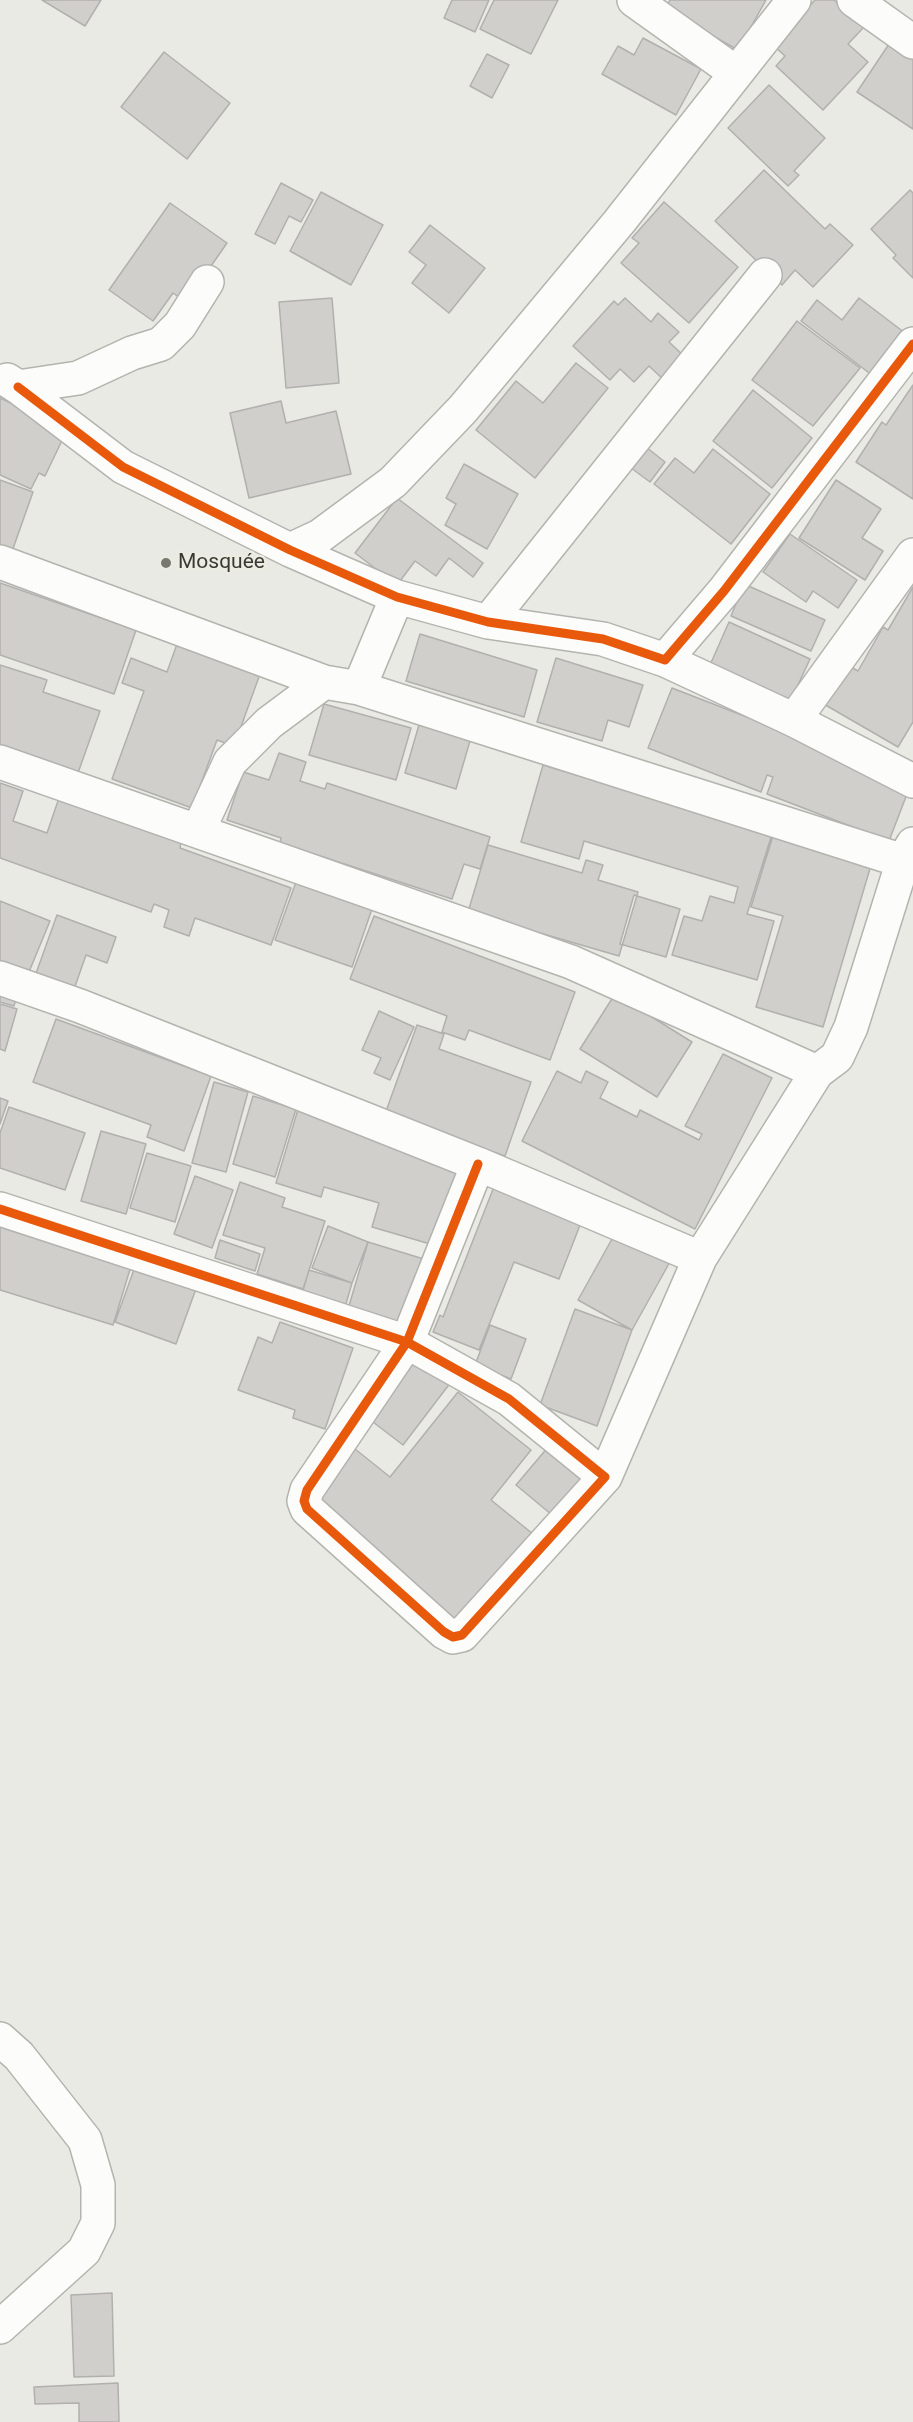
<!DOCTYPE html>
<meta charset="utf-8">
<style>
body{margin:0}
canvas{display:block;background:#eaeae4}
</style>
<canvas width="913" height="2422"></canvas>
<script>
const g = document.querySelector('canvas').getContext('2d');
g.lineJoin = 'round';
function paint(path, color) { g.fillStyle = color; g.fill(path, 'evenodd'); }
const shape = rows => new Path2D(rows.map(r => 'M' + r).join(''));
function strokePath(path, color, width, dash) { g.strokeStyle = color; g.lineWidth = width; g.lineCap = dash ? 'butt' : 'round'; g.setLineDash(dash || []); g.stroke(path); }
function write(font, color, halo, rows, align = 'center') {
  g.font = font + ' Roboto,sans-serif'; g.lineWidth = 4.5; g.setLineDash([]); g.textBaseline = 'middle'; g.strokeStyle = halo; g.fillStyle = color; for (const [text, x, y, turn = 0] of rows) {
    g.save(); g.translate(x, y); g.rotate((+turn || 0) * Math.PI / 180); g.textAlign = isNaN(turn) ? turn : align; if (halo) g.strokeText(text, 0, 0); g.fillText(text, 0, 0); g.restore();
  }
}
const building = shape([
 [42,0,101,0,85,26,42,0],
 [452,0,489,0,475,32,444,18,452,0],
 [494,0,558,0,531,54,480,29,494,0],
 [670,0,766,0,738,50,665,9,670,0],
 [815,0,834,0,864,27,848,44,868,62,823,110,776,66,785,56,773,45,815,0],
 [895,35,913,48,913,129,857,92,895,35],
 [643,38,701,69,676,115,602,74,618,46,634,55,643,38],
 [164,52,230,103,187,159,121,107,164,52],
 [487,54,509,65,492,98,470,86,487,54],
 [769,85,825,138,794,171,799,175,788,186,728,128,769,85],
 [764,170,825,229,830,224,853,245,813,287,795,270,782,285,715,221,764,170],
 [281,183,313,200,301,222,289,216,275,244,255,234,281,183],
 [910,190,913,193,913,278,893,258,896,255,871,229,910,190],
 [321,192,383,225,351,285,290,251,321,192],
 [664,202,738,267,689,323,621,263,639,243,632,238,664,202],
 [170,203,227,243,186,302,173,293,153,321,109,290,170,203],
 [430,225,485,268,449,313,412,283,426,265,409,252,430,225],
 [332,298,339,383,286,388,279,302,332,298],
 [625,298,651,322,658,313,679,332,669,342,686,358,665,381,649,366,634,382,620,369,610,380,573,346,614,301,618,305,625,298],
 [859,298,909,336,877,379,801,321,817,300,842,320,859,298],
 [797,321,860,368,813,426,752,380,797,321],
 [576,363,608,388,535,478,476,430,516,381,543,403,576,363],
 [913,385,913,499,856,462,882,422,886,425,913,385],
 [753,390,812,438,772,488,713,441,753,390],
 [0,398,67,430,45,476,39,473,31,489,0,475,0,398],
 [281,401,286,423,336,411,351,474,249,498,230,413,281,401],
 [646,447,665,462,650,482,631,468,646,447],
 [713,449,770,494,731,544,654,484,675,458,694,473,713,449],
 [464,464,518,494,487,549,445,525,456,504,446,498,464,464],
 [0,480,33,492,9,560,0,556,0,480],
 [836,480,881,509,862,538,883,551,865,580,799,538,836,480],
 [397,498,483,563,473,577,449,558,436,576,415,561,397,585,355,553,397,498],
 [790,534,857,580,838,608,813,591,806,602,763,572,790,534],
 [0,583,136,630,114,694,0,655,0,583],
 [744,584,825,620,811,651,731,616,744,584],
 [913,587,913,722,898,747,822,703,845,664,858,671,883,627,888,630,913,587],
 [729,622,810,659,790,702,710,665,729,622],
 [420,634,537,670,524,717,406,681,420,634],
 [177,644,260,674,234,746,217,740,192,808,112,779,144,691,122,683,131,658,167,672,177,644],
 [556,658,643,685,629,727,608,720,602,741,537,722,556,658],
 [0,665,47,680,43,692,100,711,78,773,0,746,0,665],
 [672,688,912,781,889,841,767,794,773,777,767,775,761,792,648,748,672,688],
 [324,704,411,728,396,780,309,755,324,704],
 [423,711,474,727,456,789,405,773,423,711],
 [279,753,306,762,300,781,325,789,327,783,490,837,480,869,464,864,452,899,280,843,281,838,227,820,243,772,269,780,279,753],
 [543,765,772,834,747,914,774,921,757,980,672,955,684,916,702,921,710,896,734,903,738,887,584,841,579,859,521,842,543,765],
 [0,783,23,791,13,821,47,833,59,798,181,842,180,848,291,888,271,945,195,918,189,936,164,927,169,910,154,904,151,912,0,858,0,783],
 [776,826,874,855,823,1027,756,1007,783,916,751,907,776,826],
 [488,845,582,873,586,860,603,865,598,880,638,892,619,956,468,912,488,845],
 [296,882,372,909,352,967,275,940,296,882],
 [634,895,680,909,666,957,620,944,634,895],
 [0,901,50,921,24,984,0,974,0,901],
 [57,915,116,937,107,963,86,955,73,992,34,979,57,915],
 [374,916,575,992,550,1060,469,1030,465,1040,442,1032,447,1016,350,979,374,916],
 [0,986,18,991,14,1006,0,1002,0,986],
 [615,994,692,1042,657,1097,580,1049,615,994],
 [0,1004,17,1009,5,1051,0,1049,0,1004],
 [379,1011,414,1027,390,1080,374,1073,381,1058,362,1050,379,1011],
 [56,1019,211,1076,184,1151,147,1137,151,1125,33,1082,56,1019],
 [417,1025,444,1034,439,1049,531,1082,505,1156,385,1114,417,1025],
 [723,1054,772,1078,695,1229,522,1141,557,1071,581,1083,586,1071,608,1082,600,1098,637,1117,640,1110,699,1140,702,1134,685,1126,723,1054],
 [214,1082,248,1092,226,1172,192,1163,214,1082],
 [253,1096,296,1109,275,1177,233,1164,253,1096],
 [0,1098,8,1101,0,1124,0,1098],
 [299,1106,462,1161,437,1246,372,1227,379,1203,324,1187,321,1197,276,1183,299,1106],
 [9,1107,85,1133,65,1190,0,1168,0,1133,9,1107],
 [101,1131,146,1144,126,1214,81,1201,101,1131],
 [147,1153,191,1166,175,1222,130,1208,147,1153],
 [195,1176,233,1190,212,1248,174,1234,195,1176],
 [497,1179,582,1220,559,1279,514,1262,479,1350,433,1332,440,1315,443,1317,497,1179],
 [240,1182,285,1198,282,1207,325,1221,303,1289,257,1274,265,1248,223,1235,240,1182],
 [0,1211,135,1253,113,1325,0,1290,0,1211],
 [328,1226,368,1242,352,1283,312,1268,328,1226],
 [617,1230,671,1260,632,1330,578,1300,617,1230],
 [220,1240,260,1254,255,1271,215,1258,220,1240],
 [368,1242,427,1260,407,1326,348,1309,368,1242],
 [136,1264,197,1286,176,1344,115,1322,136,1264],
 [309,1270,352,1283,345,1307,302,1294,309,1270],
 [575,1309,632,1330,597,1426,540,1405,575,1309],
 [280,1322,353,1348,325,1429,293,1418,295,1410,238,1390,258,1337,272,1343,280,1322],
 [490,1325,526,1339,511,1379,475,1365,490,1325],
 [416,1356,451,1382,403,1445,369,1419,416,1356],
 [458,1392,531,1450,491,1500,533,1534,460,1626,305,1503,350,1445,390,1477,458,1392],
 [549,1446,585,1476,552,1515,516,1485,549,1446],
 [112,2293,114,2376,74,2377,71,2295,112,2293],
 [118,2383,119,2422,79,2422,79,2403,35,2404,34,2387,118,2383]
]);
paint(building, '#d1cfcc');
strokePath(building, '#b2b0ae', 1.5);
const minor = shape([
 [634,0,736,73],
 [854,0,913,42],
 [7,380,18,387,78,378,132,353,161,344,180,325,207,282],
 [18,387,123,467,290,550,397,597,488,622,603,639,665,660,724,591,913,344],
 [290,550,320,536,393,482,463,409,619,222,794,0],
 [0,562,324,682,359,688,903,861],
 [488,622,765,275],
 [665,660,794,720,913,781],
 [359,688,397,597],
 [794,720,913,555],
 [0,762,571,962,817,1072],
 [198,831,230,762,269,723,324,682],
 [0,978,80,1006,478,1164,700,1258],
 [0,1209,407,1342,509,1399,605,1477,462,1635,453,1637,444,1632,307,1509,304,1501,307,1490,407,1342,478,1164],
 [605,1477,700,1258,817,1072,837,1057,851,1027,903,861,913,844],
 [0,2039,19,2056,85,2140,98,2185,98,2223,84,2251,0,2327]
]);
strokePath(minor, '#b4b4af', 36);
strokePath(minor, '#fcfcfb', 33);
strokePath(shape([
 [18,387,123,467,290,550,397,597,488,622,603,639,665,660,724,591,913,344],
 [0,1209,407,1342,509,1399,605,1477,462,1635,453,1637,444,1632,307,1509,304,1501,307,1490,407,1342,478,1164]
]), '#e8590c', 9);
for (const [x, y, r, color] of [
 [166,563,6,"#787772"]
]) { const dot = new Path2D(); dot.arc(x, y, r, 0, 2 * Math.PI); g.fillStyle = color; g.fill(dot); strokePath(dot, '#edece1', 2); }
write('21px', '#3a3935', '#edece1', [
 ["Mosquée",178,563]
], 'left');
</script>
